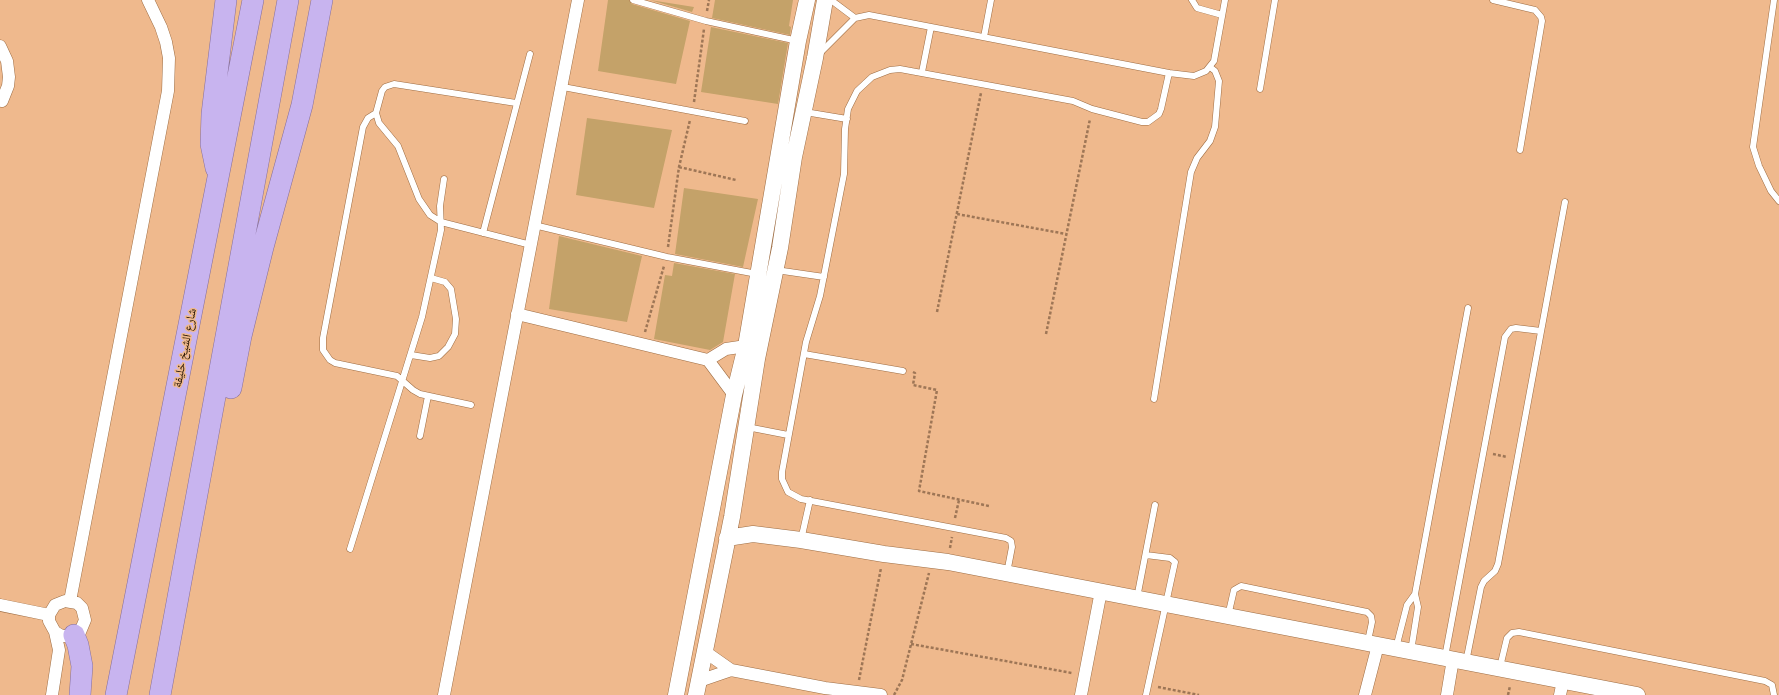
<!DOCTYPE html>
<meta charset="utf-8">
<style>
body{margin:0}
canvas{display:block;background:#efb98d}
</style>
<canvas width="1779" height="695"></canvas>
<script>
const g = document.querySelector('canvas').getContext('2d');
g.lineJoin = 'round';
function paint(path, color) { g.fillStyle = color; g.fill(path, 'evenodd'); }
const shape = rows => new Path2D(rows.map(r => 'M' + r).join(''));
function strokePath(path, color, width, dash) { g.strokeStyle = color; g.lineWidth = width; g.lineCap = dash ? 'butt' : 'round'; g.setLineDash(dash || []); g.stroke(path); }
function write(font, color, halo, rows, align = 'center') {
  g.font = font + ' Helvetica,"Noto Naskh Arabic",sans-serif'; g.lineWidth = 3; g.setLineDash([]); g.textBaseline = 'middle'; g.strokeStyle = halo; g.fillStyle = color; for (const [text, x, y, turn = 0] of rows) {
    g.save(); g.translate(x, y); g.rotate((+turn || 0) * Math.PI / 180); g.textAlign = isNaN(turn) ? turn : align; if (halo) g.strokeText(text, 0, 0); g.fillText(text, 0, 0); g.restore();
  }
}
paint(shape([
 [608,0,629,0,632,4,690,21,676,84,598,71],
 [650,0,694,7,692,12],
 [715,0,793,0,789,26,791,27,790,35,712,18],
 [711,27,788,43,778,104,701,92],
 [587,118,672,130,654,208,576,195],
 [684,188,758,199,743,267,675,254],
 [559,236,642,256,627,322,549,309],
 [674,263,735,274,723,342,710,350,654,339,665,275,672,276]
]), '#c4a269');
const service = shape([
 [633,0,706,21,798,41],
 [831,0,855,18],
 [1192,0,1197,8,1222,15],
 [1493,0,1535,10,1541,17,1542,21,1520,150],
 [1774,0,1753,147,1759,166,1771,191,1779,201],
 [984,37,991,0],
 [819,54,855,18,869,15,1169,73,1194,76,1206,71,1214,61,1225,0],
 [922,72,931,27],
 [563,87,745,121],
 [1260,89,1275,0],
 [516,103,394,84,385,87,382,91,376,113,379,123,398,146,419,199,430,215,441,222,531,245],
 [805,112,847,119],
 [376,113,368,118,363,127,323,338,323,350,330,360,335,363,397,376,413,390,420,394,471,405],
 [534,225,667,257,757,274],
 [483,233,530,54],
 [776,270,824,277],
 [804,354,903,371],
 [411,355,430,358,439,356,448,347,455,334,456,319,451,289,445,282,431,278],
 [1154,399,1191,172,1197,158,1210,141,1215,127,1219,81,1215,71,1210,67],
 [747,427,788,435],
 [420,436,428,396],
 [801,540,810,500],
 [350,549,422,317,441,230,440,206,444,179],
 [1146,555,1170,558,1175,562,1146,695],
 [1007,573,1012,547,1011,541,1006,538,801,499,788,492,782,479,782,472,806,342,820,296,844,174,845,129,848,109,857,91,872,77,890,70,900,69,1073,101,1092,109,1142,122,1148,122,1159,114,1161,109,1169,73],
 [1137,598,1155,505],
 [1228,616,1234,590,1241,586,1367,612,1371,616,1372,622,1368,641],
 [1396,648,1407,605,1415,594],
 [1411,651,1418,607,1415,594,1468,308],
 [1445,657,1505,337,1511,329,1516,328,1541,331],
 [1466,662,1481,587,1484,581,1495,571,1498,564,1565,202],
 [1500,667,1507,638,1512,633,1519,632,1765,681,1772,685,1774,695]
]);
const minor = shape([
 [0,46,7,61,9,77,8,86,2,101],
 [517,314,708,360,734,395],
 [708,360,726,349,746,346],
 [70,601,168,91,169,58,166,42,161,27,148,0],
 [0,605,49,615],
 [704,651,731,670,825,688,881,695],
 [699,681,731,670],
 [52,695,59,650,55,632,49,621,49,615,55,605,65,601,77,603,82,608,85,620,80,632,69,637,60,635,55,632],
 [444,695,578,0],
 [1081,695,1101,591],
 [1365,695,1378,645],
 [1447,695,1453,659],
 [1560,695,1563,681]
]);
const tertiary = shape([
 [727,538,753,534,801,540,884,554,948,562,1637,695],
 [676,695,734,395,746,346,798,41,807,0],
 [696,695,732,517,757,359,780,248,794,157,815,58,825,0]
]);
const trunk = shape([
 [216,168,211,144,212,114,226,0],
 [231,388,241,336,263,247,302,105,322,0],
 [74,635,78,645,82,666,80,695],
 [116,695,253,0],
 [160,695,288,0]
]);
strokePath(service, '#9e6d43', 7);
strokePath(minor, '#9e6d43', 13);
strokePath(tertiary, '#9e6d43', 17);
strokePath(trunk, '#866f99', 22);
strokePath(shape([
 [707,11,709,0],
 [694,102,704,29],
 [679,167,736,180],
 [957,214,1066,234],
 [668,247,679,167,690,120],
 [937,312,981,93],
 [645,332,664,266],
 [1046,334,1090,119],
 [913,372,915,373,913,385,937,390,919,491,989,506],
 [1493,454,1507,457],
 [955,518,959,500],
 [950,548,952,537],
 [911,644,1072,673],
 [859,680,881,568],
 [1158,687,1199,695],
 [894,695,902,680,929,573],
 [1508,695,1510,686]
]), '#9e7656', 2.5, [3, 2]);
strokePath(service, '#fff', 6);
strokePath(minor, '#fff', 12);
strokePath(tertiary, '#fff', 16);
strokePath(trunk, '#c8b4ef', 21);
write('12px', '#241102', '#efb98d', [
 ["شارع الشيخ خليفة",185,348,-79]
]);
</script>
